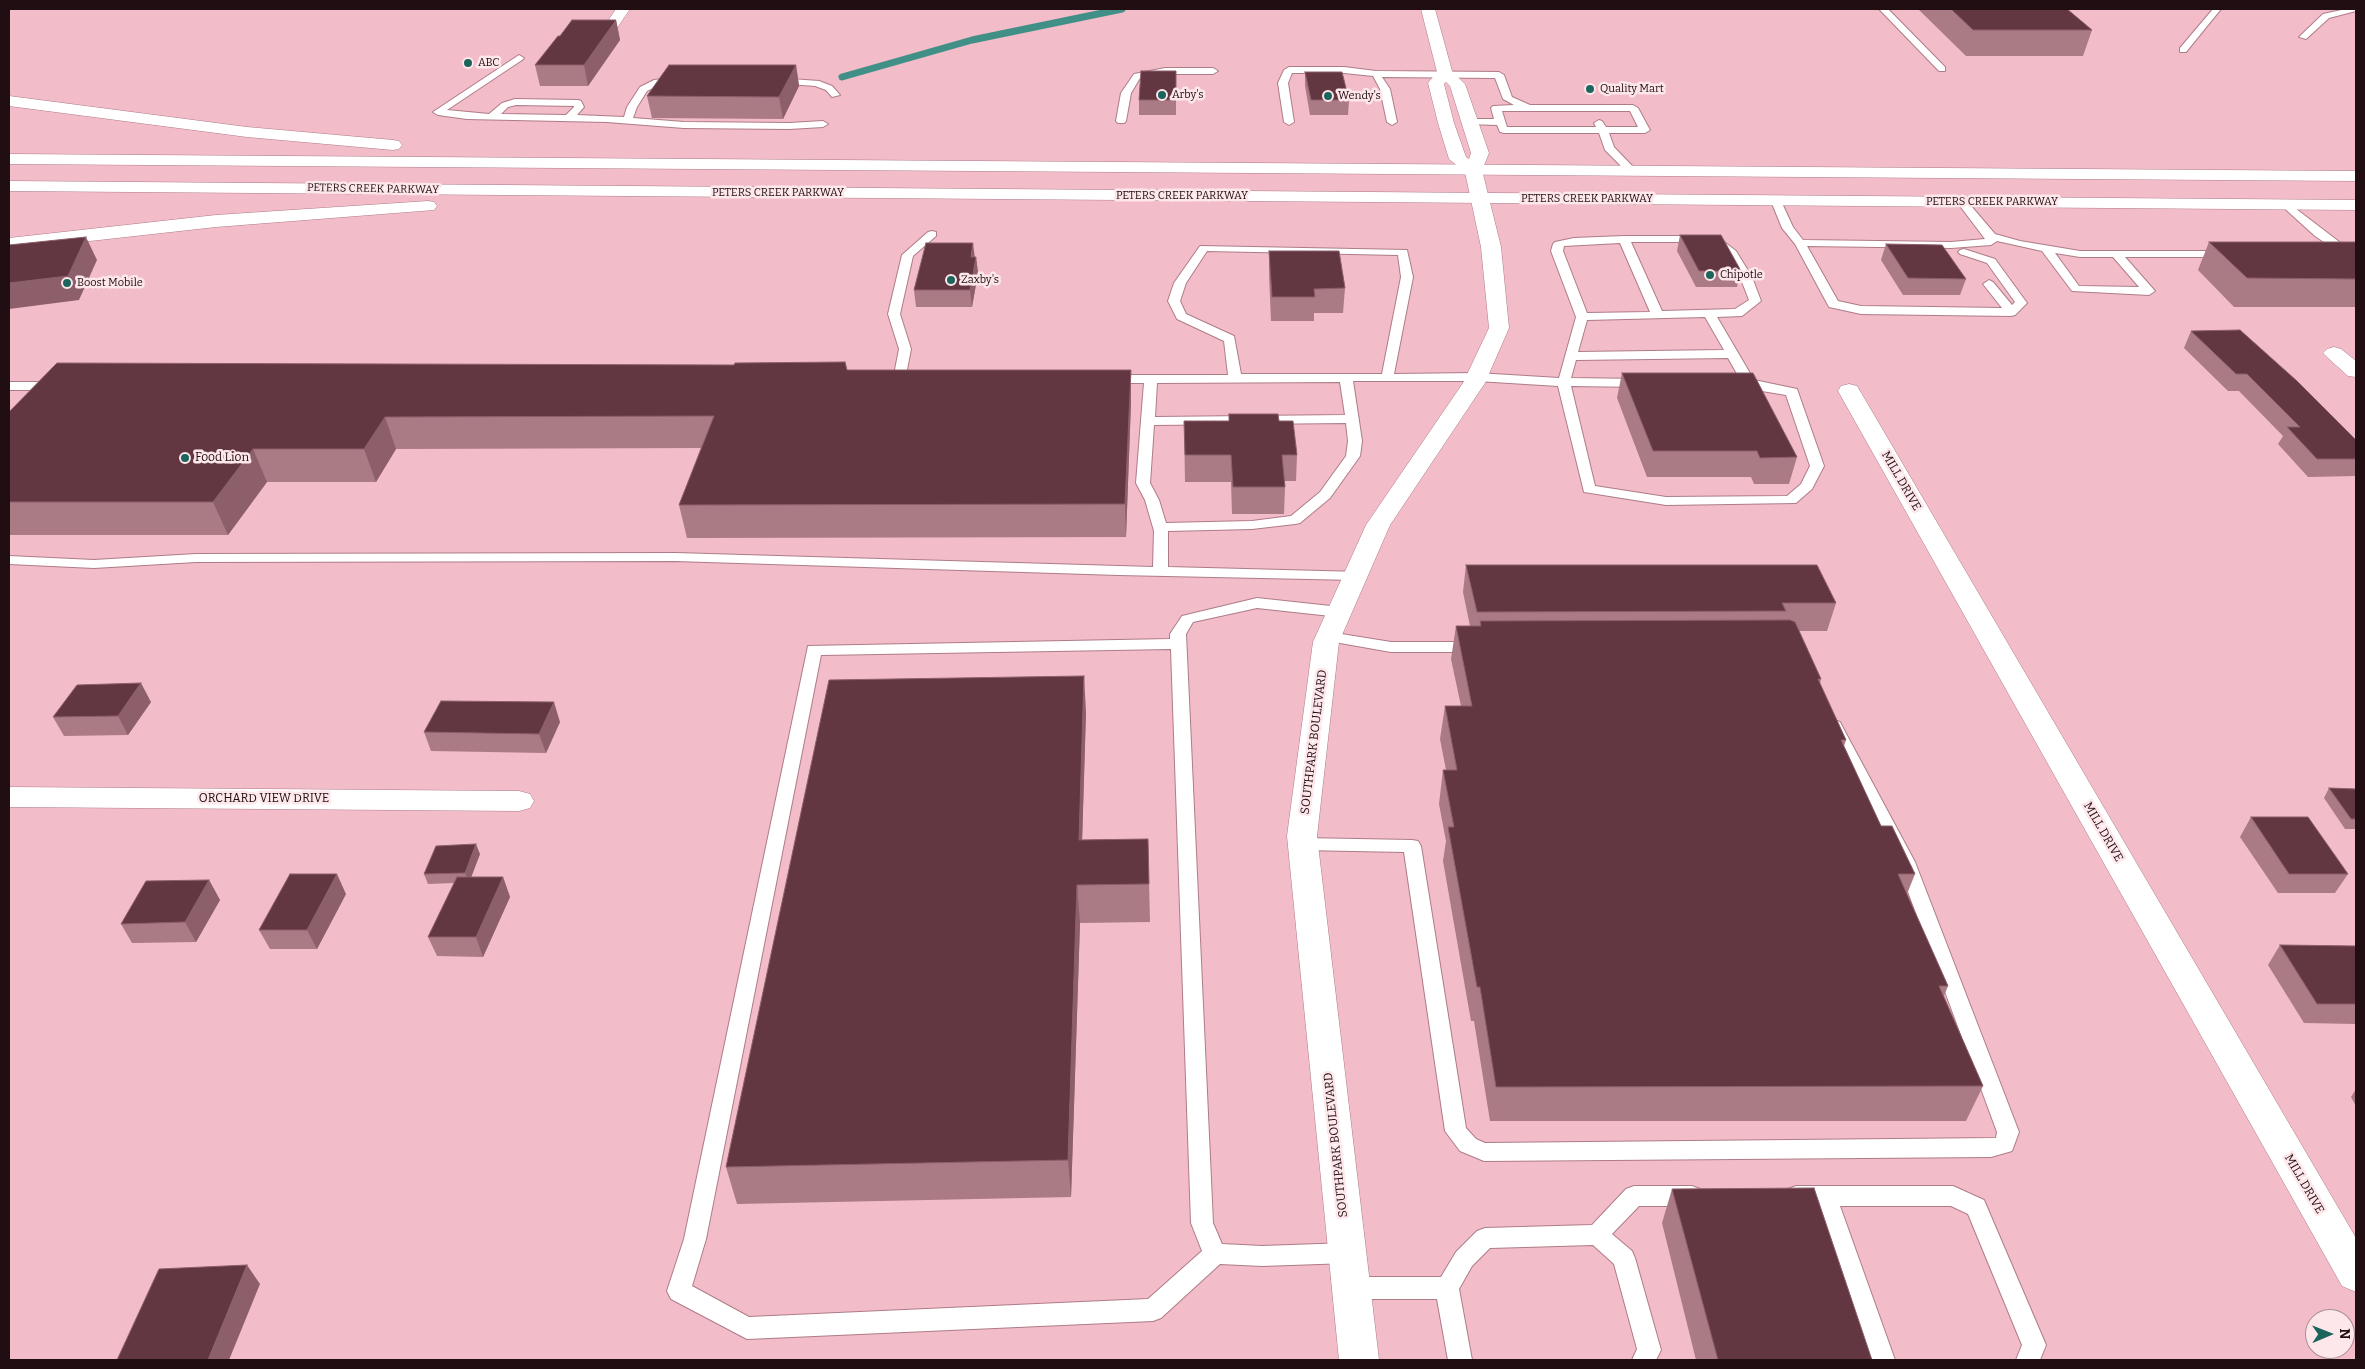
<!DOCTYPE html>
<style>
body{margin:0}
#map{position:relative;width:2365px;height:1369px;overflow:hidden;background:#f2bcc8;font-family:Bitter,serif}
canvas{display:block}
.frame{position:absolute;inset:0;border:10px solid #200e12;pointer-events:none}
.north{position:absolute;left:2305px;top:1309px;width:50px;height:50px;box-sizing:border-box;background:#fee7eb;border:1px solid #a59094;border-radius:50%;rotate:89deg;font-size:14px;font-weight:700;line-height:20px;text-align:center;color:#200e12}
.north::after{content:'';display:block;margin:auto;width:18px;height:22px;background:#1b655d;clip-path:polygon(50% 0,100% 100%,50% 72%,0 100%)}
</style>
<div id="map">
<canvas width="2365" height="1369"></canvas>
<div class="frame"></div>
<div class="north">N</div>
</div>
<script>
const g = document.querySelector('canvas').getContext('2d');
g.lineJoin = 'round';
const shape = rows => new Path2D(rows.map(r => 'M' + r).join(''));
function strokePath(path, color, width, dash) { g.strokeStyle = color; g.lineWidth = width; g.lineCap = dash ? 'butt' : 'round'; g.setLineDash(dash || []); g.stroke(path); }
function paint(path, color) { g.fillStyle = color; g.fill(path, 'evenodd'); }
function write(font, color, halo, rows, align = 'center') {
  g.font = font + ' Bitter,serif'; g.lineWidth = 5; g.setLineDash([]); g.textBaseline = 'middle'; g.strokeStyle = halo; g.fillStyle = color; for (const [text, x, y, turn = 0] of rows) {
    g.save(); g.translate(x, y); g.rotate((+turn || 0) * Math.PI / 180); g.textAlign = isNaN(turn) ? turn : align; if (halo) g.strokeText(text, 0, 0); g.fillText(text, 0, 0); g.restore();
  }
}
strokePath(shape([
 [842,77,972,40,1122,9]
]), '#419088', 7);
const service = shape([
 [1879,9,1888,9,1945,67,1945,71,1939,71,1879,9],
 [2213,9,2221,9,2186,52,2180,52,2180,48,2213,9],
 [2346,9,2356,9,2356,11,2329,18,2306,39,2299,37,2323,14,2346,9],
 [519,55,524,58,522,60,447,110,489,114,502,103,515,99,578,100,581,101,584,107,577,115,624,117,627,107,640,87,654,80,677,77,680,78,680,82,659,85,647,91,637,107,633,118,684,122,789,123,823,121,828,124,823,127,789,129,684,128,607,122,467,119,438,115,433,112,519,55],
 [516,105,574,106,574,107,566,115,501,114,508,107,516,105],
 [1289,67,1344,67,1376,71,1499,72,1504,75,1512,97,1530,105,1633,105,1638,108,1650,130,1645,133,1609,133,1614,147,1637,171,1632,174,1628,173,1605,150,1599,133,1504,133,1500,132,1497,125,1467,124,1465,122,1470,119,1494,119,1491,108,1493,106,1514,105,1503,99,1495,78,1382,77,1390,89,1397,122,1392,125,1387,122,1380,89,1373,76,1344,73,1292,73,1288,83,1294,122,1289,125,1284,122,1278,83,1284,70,1289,67],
 [1502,111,1630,111,1638,127,1606,127,1602,121,1599,120,1594,123,1596,127,1507,127,1502,111],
 [1165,68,1213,68,1218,71,1213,74,1165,74,1140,78,1131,93,1126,121,1124,123,1118,123,1116,121,1121,93,1134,74,1165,68],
 [777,78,819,81,832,86,840,95,832,97,826,90,815,86,774,83,774,79,777,78],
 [1776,198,1781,201,1793,227,1803,240,1951,242,1985,239,1957,202,1962,199,1966,200,1995,234,2020,241,2080,251,2226,251,2232,254,2226,257,2125,257,2155,291,2149,295,2072,291,2042,251,1997,241,1991,245,1951,248,1807,246,1838,301,1861,306,2002,308,1983,284,1989,280,1993,282,2012,305,2015,302,1987,263,1960,254,1958,252,1960,250,1964,249,1995,259,2027,303,2015,315,2011,316,1861,314,1829,307,1795,244,1782,228,1771,201,1776,198],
 [2055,253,2080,257,2113,257,2139,287,2079,286,2055,253],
 [2287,202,2342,244,2356,248,2356,254,2334,249,2315,236,2283,207,2282,205,2287,202],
 [932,231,936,232,936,236,913,256,900,314,911,349,905,380,899,384,893,380,899,349,888,314,902,255,928,232,932,231],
 [1624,236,1702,236,1723,241,1736,251,1752,277,1761,301,1742,316,1717,317,1754,380,1797,389,1824,466,1812,489,1796,503,1666,505,1584,492,1558,386,1477,381,1353,381,1362,441,1360,456,1330,498,1300,523,1295,524,1252,529,1168,531,1168,567,1361,572,1364,575,1361,578,1356,580,1118,575,675,561,196,562,94,568,9,564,9,556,94,560,196,554,675,553,1153,567,1154,531,1145,500,1136,483,1144,383,1108,383,1102,379,1108,375,1228,375,1224,341,1177,319,1168,301,1174,283,1200,246,1407,250,1413,277,1394,374,1477,373,1559,378,1576,317,1551,251,1553,244,1555,242,1574,238,1624,236],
 [1631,242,1702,242,1715,245,1726,253,1740,277,1749,300,1735,309,1662,311,1631,242],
 [1620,243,1650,312,1587,313,1563,251,1564,246,1620,243],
 [1207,251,1398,255,1401,277,1382,374,1241,374,1234,336,1186,314,1180,301,1186,283,1207,251],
 [1705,317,1724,350,1578,352,1587,320,1705,317],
 [1728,358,1740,379,1732,380,1731,383,1732,386,1786,395,1810,466,1801,484,1787,496,1666,497,1595,486,1571,386,1641,387,1647,383,1641,379,1571,378,1576,360,1728,358],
 [1340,382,1345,415,1155,417,1157,383,1340,382],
 [1346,423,1348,441,1346,456,1320,492,1291,516,1252,521,1166,523,1159,500,1150,483,1154,425,1346,423],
 [9,382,56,382,62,386,56,390,9,390,9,382],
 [1257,598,1340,607,1345,609,1348,612,1345,615,1340,617,1257,608,1193,622,1186,634,1213,1223,1222,1244,1262,1246,1348,1243,1356,1246,1359,1253,1356,1260,1348,1263,1262,1266,1220,1264,1161,1318,1153,1321,747,1339,671,1299,667,1291,684,1239,808,646,1170,639,1170,634,1182,616,1257,598],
 [1171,649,1191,1223,1202,1251,1148,1299,749,1317,692,1286,706,1239,821,655,1171,649],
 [1329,632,1391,642,1475,642,1481,643,1483,647,1481,651,1475,652,1391,652,1323,640,1321,637,1323,634,1329,632],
 [1834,720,1840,722,1842,726,1915,862,2019,1132,2012,1151,1991,1157,1484,1161,1460,1151,1445,1131,1404,852,1302,850,1296,849,1293,844,1296,839,1302,838,1412,840,1418,841,1421,846,1466,1128,1476,1139,1485,1143,1996,1138,1997,1132,1897,862,1826,726,1828,722,1834,720],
 [1634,1186,1692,1186,1700,1189,1703,1196,1700,1203,1692,1206,1639,1206,1612,1234,1632,1251,1635,1258,1661,1350,1656,1360,1632,1360,1637,1349,1614,1264,1593,1245,1490,1248,1472,1266,1459,1289,1472,1360,1448,1360,1437,1299,1351,1299,1343,1295,1339,1288,1343,1281,1351,1277,1441,1277,1456,1252,1477,1231,1485,1228,1592,1225,1626,1189,1634,1186],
 [1796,1186,1953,1186,1984,1200,2046,1345,2040,1360,2016,1360,2022,1345,1968,1214,1951,1206,1840,1206,1895,1360,1871,1360,1817,1206,1796,1206,1788,1203,1785,1196,1788,1189,1796,1186]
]);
const minor = shape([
 [616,9,630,9,617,28,607,28,605,25,616,9],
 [2334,347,2341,349,2356,361,2356,377,2348,376,2327,357,2323,353,2327,349,2334,347],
 [1849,384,1857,386,1860,391,2356,1238,2356,1292,2342,1286,1838,391,1841,386,1849,384],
 [9,787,519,791,530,794,534,801,530,808,519,811,9,807,9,787]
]);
const tertiary = shape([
 [1421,9,1435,9,1452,71,1465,84,1489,153,1482,170,1501,247,1509,328,1485,383,1390,525,1339,642,1317,836,1379,1360,1339,1360,1287,836,1313,642,1366,525,1463,383,1489,328,1481,247,1465,172,1449,159,1438,123,1428,83,1437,72,1421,9],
 [1446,82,1450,86,1471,153,1469,159,1466,157,1454,123,1444,84,1446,82]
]);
const primary = shape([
 [9,96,247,127,393,140,399,141,402,145,399,149,393,150,247,137,9,106,9,96],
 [9,154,2356,171,2356,181,9,164,9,154],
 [9,181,2356,200,2356,210,9,191,9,181],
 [428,201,434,202,437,206,434,210,216,227,9,250,9,238,216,215,428,201]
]);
strokePath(service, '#ae7c87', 2);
strokePath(minor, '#ae7c87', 1);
strokePath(tertiary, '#ae7c87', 1);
strokePath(primary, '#ae7c87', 1);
paint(service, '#fff');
paint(minor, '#fff');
paint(tertiary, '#fff');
paint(primary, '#fff');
paint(shape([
 [1918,9,2067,9,2092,30,2083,56,1966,56],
 [616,20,620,40,588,86,540,86,535,65],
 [796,65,799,86,783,119,652,118,647,96],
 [1176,71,1176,115,1139,115,1139,100],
 [1305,72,1349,100,1348,115,1310,115,1305,86],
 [1680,235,1741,271,1737,287,1696,287,1677,251],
 [2209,242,2356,242,2356,307,2234,307,2198,270],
 [1886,244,1966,279,1960,295,1903,295,1881,260],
 [1269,251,1345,288,1343,313,1314,313,1314,321,1271,321,1269,275],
 [975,257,976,257,978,273,972,307,916,307,914,290],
 [2191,331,2356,440,2356,476,2308,477,2278,444,2283,436,2239,391,2228,391,2184,348],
 [847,370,1131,370,1131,402,1126,537,687,538,679,505,701,448,396,449,376,482,267,482,228,535,9,535,9,412],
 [1622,373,1797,457,1789,484,1754,484,1751,477,1647,477,1617,398],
 [1229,414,1279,421,1297,455,1296,481,1285,481,1285,487,1284,514,1232,514,1231,482,1185,482,1184,421,1229,421],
 [1466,565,1836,603,1827,631,1799,631,1821,679,1820,684,1846,740,1844,746,1881,826,1915,874,1907,894,1948,986,1944,996,1983,1086,1966,1121,1490,1121,1474,1021,1471,1021,1443,861,1446,841,1439,804,1443,770,1446,770,1440,739,1445,706,1461,706,1451,659,1456,626,1470,626,1463,592],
 [151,702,128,735,64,736,53,717],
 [1086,712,1082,840,1148,839,1150,922,1080,923,1071,1197,737,1204,726,1167],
 [560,722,546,753,431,751,424,732],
 [2329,788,2356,789,2356,829,2345,829,2324,798],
 [2251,817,2348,874,2335,893,2278,893,2240,837],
 [480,854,471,877,503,877,510,897,483,957,437,956,428,937,454,883,428,884,424,874],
 [209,880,220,900,196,942,132,943,121,924],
 [346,894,317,949,270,949,259,930],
 [2280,945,2356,946,2356,1024,2304,1023,2268,965],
 [2356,1089,2356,1106,2351,1097],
 [1672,1189,1872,1360,1696,1360,1662,1223]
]), '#aa7a85');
paint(shape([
 [616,20,620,40,588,86,584,65],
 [796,65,799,86,783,119,779,97],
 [86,237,97,260,79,300,9,309,9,283],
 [973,243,975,259,971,257],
 [976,257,978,273,972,307,970,290],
 [1131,370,1131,402,1126,537,1125,504],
 [385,417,396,449,376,482,364,449],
 [253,449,267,482,228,535,213,502],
 [1084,676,1086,712,1081,877,1079,840],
 [141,683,151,702,128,735,118,716],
 [554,702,560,722,546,753,539,734],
 [476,844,480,854,469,883,465,873],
 [337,874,346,894,317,949,307,930],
 [503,877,510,897,483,957,476,937],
 [209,880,220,900,196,942,185,922],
 [1077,885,1080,923,1071,1197,1068,1160],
 [247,1265,260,1284,229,1360,208,1360]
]), '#8d5f6a');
const building = shape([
 [1951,9,2067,9,2092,30,1973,30,1951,9],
 [572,20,616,20,584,65,535,65,558,36,560,36,572,20],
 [669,65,796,65,779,97,647,96,669,65],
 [1141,71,1176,71,1176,100,1139,100,1141,71],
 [1305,72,1342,72,1349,100,1311,100,1305,72],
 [1680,235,1721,235,1741,271,1699,271,1680,235],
 [86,237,68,276,9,283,9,245,86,237],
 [2209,242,2356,242,2356,279,2247,278,2209,242],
 [926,243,973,243,971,257,976,257,970,290,914,290,926,243],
 [1886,244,1942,245,1966,279,1908,278,1886,244],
 [1269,251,1339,251,1345,288,1314,289,1315,297,1272,297,1269,251],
 [2240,330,2297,381,2356,440,2356,459,2317,459,2287,427,2300,427,2247,374,2236,374,2191,331,2240,330],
 [845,362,847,370,1131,370,1125,504,679,505,714,416,385,417,364,449,253,449,213,502,9,502,9,412,57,363,734,365,735,363,845,362],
 [1622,373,1753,373,1797,457,1760,458,1757,451,1653,451,1622,373],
 [1229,414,1278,414,1279,421,1293,421,1297,455,1282,455,1285,487,1233,487,1231,455,1185,455,1184,421,1229,421,1229,414],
 [1466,565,1817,565,1836,603,1782,603,1786,611,1477,612,1466,565],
 [1790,620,1795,622,1821,679,1818,679,1846,740,1841,740,1881,826,1892,826,1915,874,1898,874,1948,986,1939,986,1983,1086,1496,1087,1480,987,1477,987,1448,827,1454,827,1443,770,1457,770,1445,706,1472,706,1456,626,1481,626,1480,621,1790,620],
 [1084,676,1079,840,1148,839,1149,884,1077,885,1068,1160,726,1167,829,680,1084,676],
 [141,683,118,716,53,717,77,685,141,683],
 [441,701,554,702,539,734,424,732,441,701],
 [2329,788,2356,789,2356,819,2351,819,2329,788],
 [2251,817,2308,817,2348,874,2289,874,2251,817],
 [476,844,465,873,424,874,436,846,476,844],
 [290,874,337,874,307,930,259,930,290,874],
 [457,877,503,877,476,937,428,937,457,877],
 [209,880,185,922,121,924,146,881,209,880],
 [2280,945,2356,946,2356,1004,2317,1004,2280,945],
 [1814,1188,1872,1360,1718,1360,1672,1189,1814,1188],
 [247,1265,208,1360,117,1360,159,1269,247,1265]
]);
paint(building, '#623742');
strokePath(building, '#8d5f6a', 1);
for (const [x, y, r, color] of [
 [468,63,5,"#1b655d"],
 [1590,89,5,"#1b655d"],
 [1162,95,5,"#1b655d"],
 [1328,96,5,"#1b655d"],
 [1710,275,5,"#1b655d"],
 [951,280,5,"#1b655d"],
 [67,283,5,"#1b655d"],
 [185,458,5,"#1b655d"]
]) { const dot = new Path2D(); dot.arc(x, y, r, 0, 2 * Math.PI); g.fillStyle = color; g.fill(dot); strokePath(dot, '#fee7eb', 2); }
write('11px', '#200e12', '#fee7eb', [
 ["ABC",478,63],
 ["Quality Mart",1600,89],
 ["Arby's",1172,95],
 ["Wendy's",1338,96],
 ["Chipotle",1720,275],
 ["Zaxby's",961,280],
 ["Boost Mobile",77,283]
], 'left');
write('11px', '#200e12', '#fee7eb', [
 ["PETERS CREEK PARKWAY",373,189,1],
 ["PETERS CREEK PARKWAY",778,193],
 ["PETERS CREEK PARKWAY",1182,196],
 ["PETERS CREEK PARKWAY",1587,199],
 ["PETERS CREEK PARKWAY",1992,202]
]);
write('12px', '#200e12', '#fee7eb', [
 ["Food Lion",195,458]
], 'left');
write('12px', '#200e12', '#fee7eb', [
 ["MILL DRIVE",1901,481,60],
 ["SOUTHPARK BOULEVARD",1314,742,-83],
 ["ORCHARD VIEW DRIVE",264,799],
 ["MILL DRIVE",2103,832,60],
 ["SOUTHPARK BOULEVARD",1336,1145,-96],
 ["MILL DRIVE",2304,1184,60]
]);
</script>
